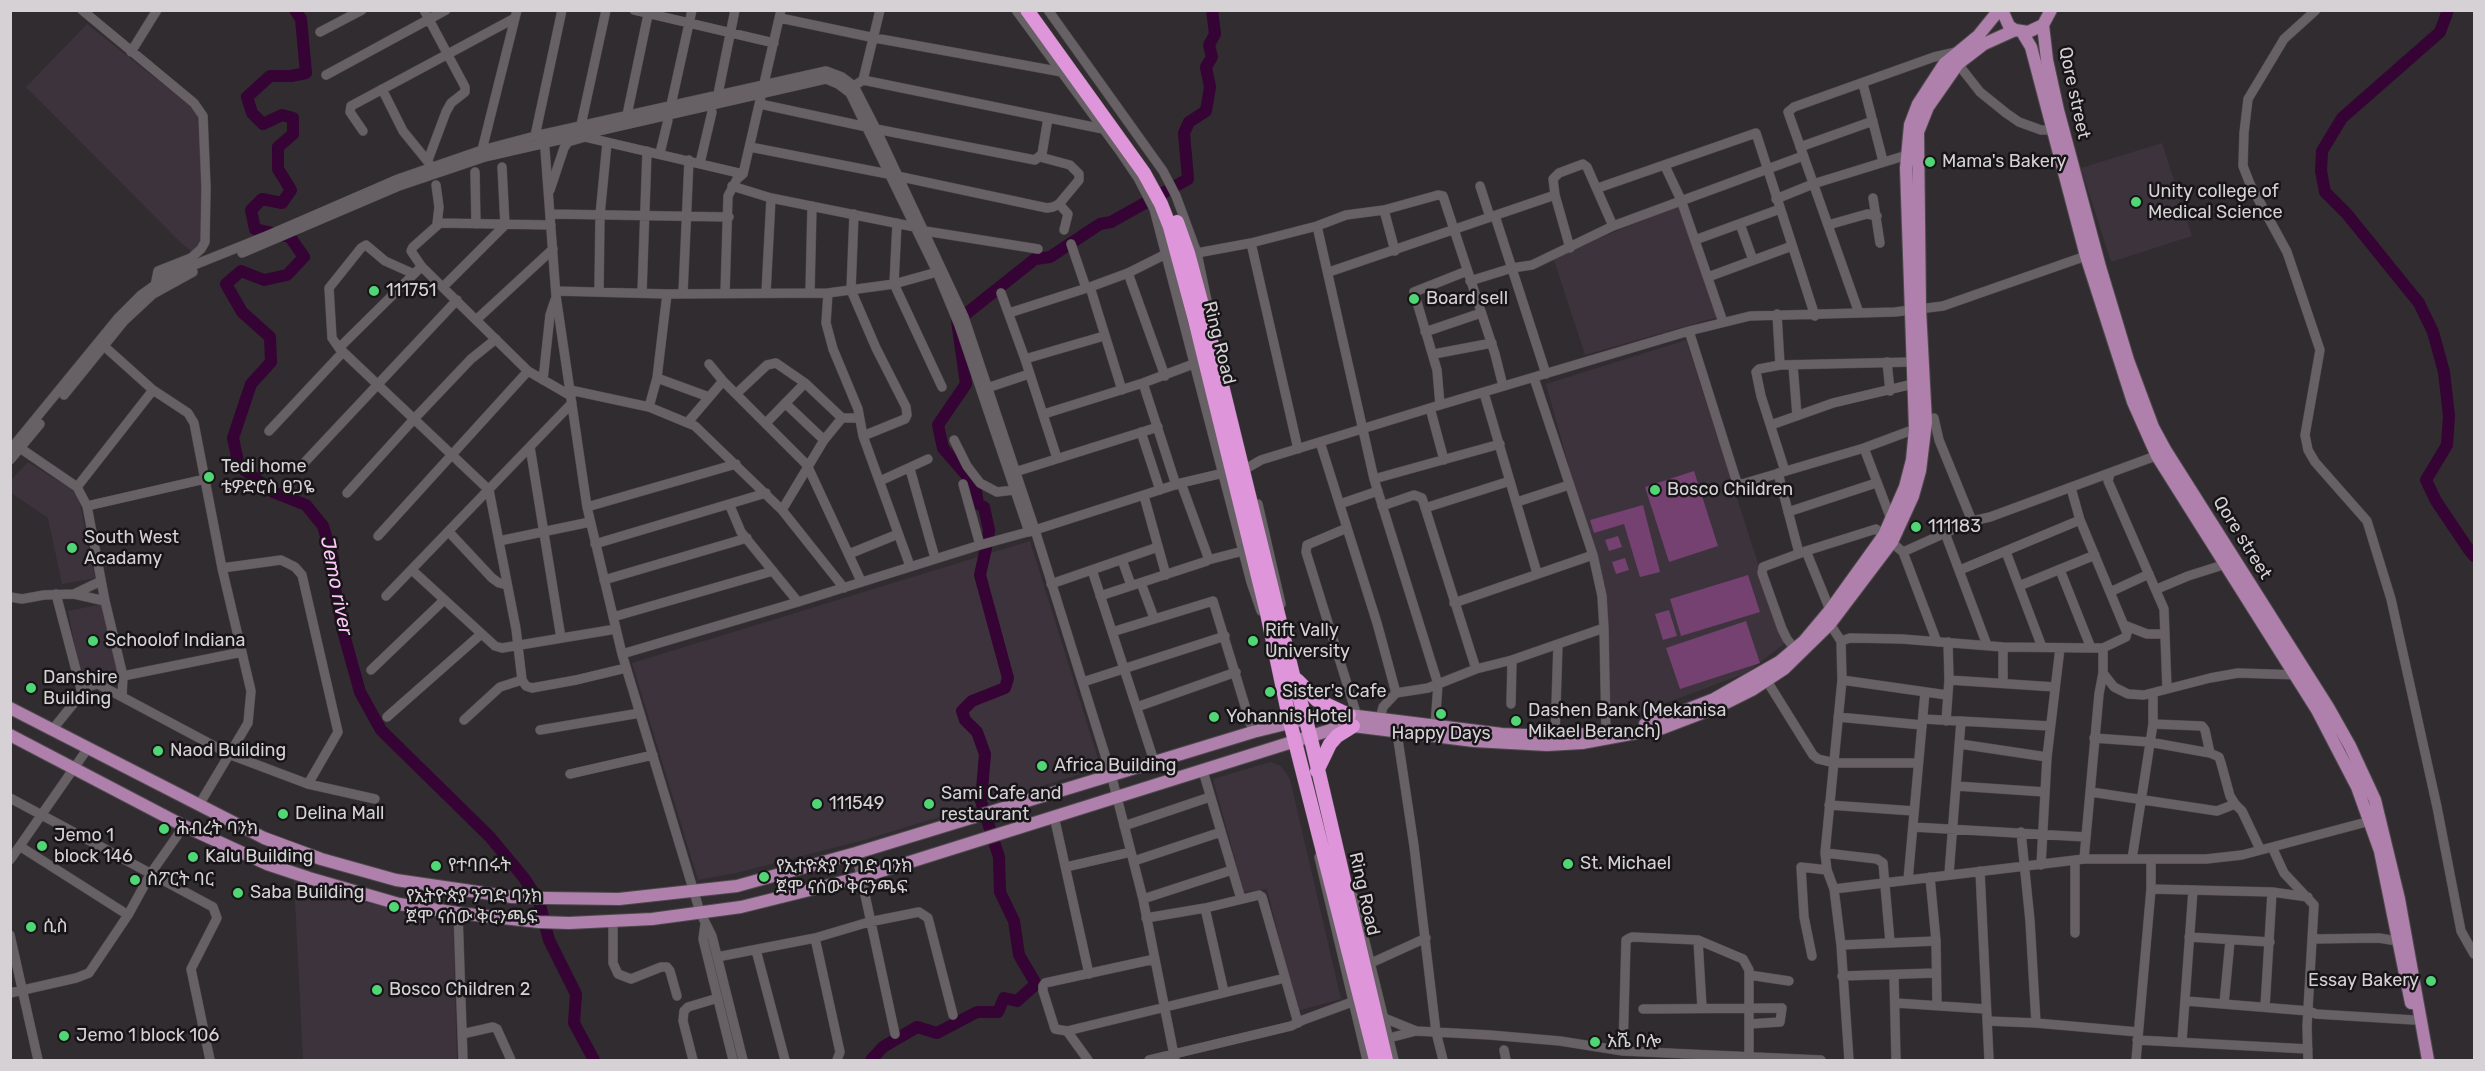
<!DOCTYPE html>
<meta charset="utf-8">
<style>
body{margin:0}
#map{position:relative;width:2485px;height:1071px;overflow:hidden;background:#312c30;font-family:Rubik,sans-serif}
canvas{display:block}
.frame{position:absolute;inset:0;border:12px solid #d5d1d4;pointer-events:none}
</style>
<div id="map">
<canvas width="2485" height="1071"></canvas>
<div class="frame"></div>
</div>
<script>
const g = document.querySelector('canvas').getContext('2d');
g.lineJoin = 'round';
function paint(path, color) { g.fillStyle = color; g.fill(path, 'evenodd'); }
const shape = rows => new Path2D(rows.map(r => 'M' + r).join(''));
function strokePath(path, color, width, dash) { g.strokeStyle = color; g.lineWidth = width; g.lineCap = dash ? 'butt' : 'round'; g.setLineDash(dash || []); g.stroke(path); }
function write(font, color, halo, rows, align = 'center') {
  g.font = font + ' Rubik,"Noto Sans Ethiopic",sans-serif'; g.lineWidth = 5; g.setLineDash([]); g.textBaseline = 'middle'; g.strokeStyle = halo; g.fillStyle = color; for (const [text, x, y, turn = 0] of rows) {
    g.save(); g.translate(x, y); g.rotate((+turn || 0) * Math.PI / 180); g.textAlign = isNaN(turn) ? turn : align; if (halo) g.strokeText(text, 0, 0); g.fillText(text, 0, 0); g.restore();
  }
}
paint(shape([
 [87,24,202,115,203,241,193,252,182,244,26,87],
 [2162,143,2192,236,2111,262,2081,168],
 [1678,206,1718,317,1585,355,1553,257],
 [1686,340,1784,644,1746,673,1658,706,1624,717,1615,716,1609,703,1605,597,1546,384],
 [28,462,71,489,79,499,95,578,62,584,48,518,11,493,10,481],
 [1030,541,1101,768,864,840,736,873,698,880,632,663],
 [103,604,119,672,82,682,68,611],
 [1270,762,1281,766,1290,779,1341,999,1297,1011,1267,889,1244,892,1213,779],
 [294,881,356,901,453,920,457,1060,303,1060]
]), '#3d333c');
paint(shape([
 [1694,471,1718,546,1669,562,1645,487],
 [1643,505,1660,572,1640,577,1624,524,1594,533,1590,520],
 [1618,536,1622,547,1609,551,1605,540],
 [1625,558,1629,570,1616,574,1612,562],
 [1748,575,1760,612,1681,636,1670,599],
 [1669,610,1677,636,1663,640,1655,614],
 [1746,621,1760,663,1680,689,1666,648]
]), '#744171');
strokePath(shape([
 [295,10,301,19,306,73,291,76,270,76,247,97,252,113,263,124,282,115,293,118,293,134,278,147,278,169,291,190,282,203,262,199,251,210,255,229,290,237,304,257,287,275,264,280,241,271,226,284,242,312,270,337,271,362,251,384,233,438,239,466,273,492,306,505,323,526,333,559,335,588,343,631,360,692,381,730,490,837,524,878,539,901,549,940,576,994,574,1023,594,1060],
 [2448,10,2440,32,2342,118,2322,151,2321,171,2325,192,2347,214,2419,303,2433,332,2444,372,2449,416,2447,445,2426,480,2436,501,2469,550,2474,556],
 [988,539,989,530,984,507,978,504,975,485,943,448,938,425,966,384,957,321,1035,259,1050,257,1100,224,1111,222,1188,179,1184,133,1189,122,1206,111,1210,87,1206,67,1212,57,1209,45,1215,34,1212,10],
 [871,1060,883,1047,917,1027,937,1033,977,1012,998,1012,1004,998,1017,1001,1036,984,1019,955,1014,921,1000,892,999,857,981,801,985,754,977,732,965,720,962,711,972,701,1005,688,1008,678,980,575,986,548]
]), '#350334', 12);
const minor = shape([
 [82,10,194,103,203,116,206,187,205,242,201,249,191,258,158,271,155,286],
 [424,10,465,87,465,92,451,103,446,112,428,160],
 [634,10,774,43],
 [1016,10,1119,150,1138,178,1154,209,1251,582,1261,611],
 [1048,10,1163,171,1176,196,1197,253,1207,301],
 [2316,10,2284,39,2248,99,2244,133,2243,166,2250,184,2287,252,2320,350,2305,435,2308,450,2315,462,2367,521,2391,599,2437,807,2461,931,2474,954],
 [780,18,875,38,1062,72],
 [320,32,362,10],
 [131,52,157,10],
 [1958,64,1980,92,2006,113,2019,122,2041,130,2052,130],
 [326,75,446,10],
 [863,80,880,10],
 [1863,84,1883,161],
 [854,86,863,80,1103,129],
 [382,89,403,131,429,163],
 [718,94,735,10],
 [760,104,867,127],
 [671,105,692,10],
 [627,115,649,10],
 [581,125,606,10],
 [876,129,1035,160,1042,154,1048,118],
 [363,131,350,112,351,106,515,18],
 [535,136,562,10],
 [544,136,556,296,587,507,622,654,700,912,712,936,743,1060],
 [750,147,888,174],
 [1800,147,1873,121],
 [482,150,517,10],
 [660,153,668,120],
 [700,163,712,112],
 [1665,166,1681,200,1723,322],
 [475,172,476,224],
 [897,176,1047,208,1053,207,1059,204,1079,180,1079,174,1070,165,1040,157],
 [436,185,439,207,437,224],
 [732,186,771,198,915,227],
 [1480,186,1490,217],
 [1598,188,1756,133,1815,316],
 [550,190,564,148,568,142,585,137,743,174],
 [1873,198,1880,243],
 [1776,199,1813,184,1907,155],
 [1059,204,1068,214,1064,230],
 [1384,210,1395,251],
 [550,214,729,217],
 [854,214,851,290,876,348,906,407,907,415,905,419,863,436],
 [1495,216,1546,374],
 [897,223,894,284,942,387],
 [1740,224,1753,260],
 [551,225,440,223,413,247,411,251,422,267,528,371,571,396],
 [1828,225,1867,214,1877,216],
 [1317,226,1374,479,1438,684,1435,726],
 [922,233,925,231,1038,249],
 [1695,240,1780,209],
 [1251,243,1298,449],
 [1071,244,1086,288],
 [1570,248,1555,195,1553,179,1559,173,1583,164,1587,167,1613,226],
 [242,253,399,186,485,157,826,79,838,84,850,93,937,272,959,325,1029,532],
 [1197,253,1251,243,1317,226,1346,215,1384,210,1438,195,1443,196,1495,354,1503,386],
 [1329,272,1555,195],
 [1128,273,1165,376],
 [414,274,385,261,366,245,361,248,329,288,332,338,339,348,489,490,516,629,522,680,526,686,532,688,576,680,626,668],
 [1708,277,1792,246],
 [1470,281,1512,268,1532,265,1613,226,1803,156],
 [443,287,505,225,502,167],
 [1090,287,1122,390],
 [556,291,667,294,828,293,894,284,937,272],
 [599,291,600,215,607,143],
 [810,292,812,206],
 [642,293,647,151],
 [683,293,689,160],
 [725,293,728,196,737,179,743,174,781,10],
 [766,293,771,198],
 [828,293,826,323,833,349,858,409,863,436,910,566],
 [1001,293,1025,359,1057,458],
 [1009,313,1090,287,1128,273,1166,254],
 [1859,313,1788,112,1794,107,1934,57,1956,52],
 [1777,314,1780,365],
 [476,320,553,249],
 [1689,331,1737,483,1742,484,1864,448,1915,429],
 [1425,332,1481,313],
 [104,346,153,390,188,413,194,423,222,568,251,691,248,723,199,805],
 [339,348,418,270],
 [1434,354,1492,343],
 [1025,359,1104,336],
 [1887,362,1890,391],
 [709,364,723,381,807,465,861,581],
 [1793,365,1797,416],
 [657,378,709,397],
 [543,380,550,315,555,300],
 [1143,383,1176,485],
 [987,388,1029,374],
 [570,390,649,407,695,426,782,510,844,588],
 [1484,393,1537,573],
 [736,394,767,365,776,363,805,383,842,418],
 [64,395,124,321,153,294,193,272],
 [785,403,824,440],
 [1440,405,1437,370,1414,292,1467,271],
 [649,407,657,378,667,294],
 [1430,408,1444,460],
 [1044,414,1143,383,1196,363],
 [1934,418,1939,440,1972,521],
 [688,422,723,381],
 [766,423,805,383],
 [1771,425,1833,403,1913,384],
 [269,431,343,352],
 [1141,432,1160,490],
 [954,440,967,466,980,483,997,492,1014,490],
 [1320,442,1377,623,1396,693],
 [17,446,77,487,87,506,105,601,123,676,122,697],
 [530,447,561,638],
 [1864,448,1891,519],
 [10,450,118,318,141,295,169,275,264,237,398,179,482,150,535,136,826,71,842,77,854,86,876,129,964,317,1035,530,1111,774,1143,899,1175,1060],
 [10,460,40,424],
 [304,463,457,300],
 [910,469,935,558],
 [1785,471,1761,396,1756,372,1759,369,1780,365,1912,362],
 [1015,472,1158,427],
 [1778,473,1799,553],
 [2110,474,2108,481,2164,609,2167,689],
 [1374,479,1500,444],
 [880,481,928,459],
 [963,484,980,545],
 [77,487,153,390],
 [347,493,414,419,471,359,496,339],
 [1144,496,1166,575],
 [1517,502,1569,485],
 [1258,504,1281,604],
 [1340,504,1378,491],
 [87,506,205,479],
 [730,506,741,532,798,602],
 [1382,506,1414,495,1422,498,1476,669],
 [587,507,736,464],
 [1425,508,1510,481],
 [782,510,824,440,842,418,858,418],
 [1788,512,1876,483],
 [1347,528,1307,545,1306,552,1357,716],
 [449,532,492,578,499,583,507,585],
 [1945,533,1987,645],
 [378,536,528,371],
 [499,541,590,522],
 [595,544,766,493],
 [1806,551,1830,610],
 [1903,552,1972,521,1990,517,2161,454],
 [2006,552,2042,647],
 [849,554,898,534],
 [1122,560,1131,585],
 [1208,560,1243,551],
 [222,568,281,560,295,567,302,575,338,732,308,784],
 [412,570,495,646,502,648,616,629],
 [1092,570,1154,761],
 [1960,570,2080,520],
 [2060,570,2091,648],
 [604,580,747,538],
 [1141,583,1154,618],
 [1051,584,1158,547],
 [2019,586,2095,555],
 [2157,589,2188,576,2226,564],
 [2110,592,2149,574],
 [56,594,82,693],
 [74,594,101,581],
 [386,596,572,403],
 [1100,596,1207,561,1208,557,1181,483],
 [10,597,22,599,44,595,74,594,105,601],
 [1454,603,1593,555],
 [613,617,773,571],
 [1830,624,1841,641,1842,680,1825,853,1827,870,1834,889,1841,945,1849,1060],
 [2124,625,2147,634,2165,634],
 [1604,628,1606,733],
 [1112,632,1213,601,1253,732],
 [1841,641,1850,638,1902,639,2003,647,2091,648,2103,648,2126,637,2127,633,2080,520,2071,488],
 [1795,649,1787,639,1782,629,1762,573,1763,567,1806,551,1876,529,1903,552,1937,642],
 [622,654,798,602,980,545,1035,530,1181,483,1249,467,1261,460,1430,408,1689,331,1750,316,1895,312,1943,306,2086,256],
 [371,670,444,600],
 [2103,673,2114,687,2128,694,2144,695,2210,678,2238,673,2299,675],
 [1842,680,1947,695],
 [1949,680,2055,687],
 [1767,681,1813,755,1818,759,1835,763,1917,763],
 [1083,682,1225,636],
 [96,683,231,755,308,784,375,799],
 [2003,683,2003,647],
 [1511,704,1512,660],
 [1137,707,1236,672],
 [387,717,480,635],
 [1838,717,1922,725],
 [1380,719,1383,707,1396,693,1428,688,1476,669,1512,660,1604,628,1602,596,1593,555,1534,378],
 [1923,719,2050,726],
 [464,720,500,687,522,680],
 [1946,721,1949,680,1948,642],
 [2153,724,2202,726,2205,730,2210,753,2219,757,2221,763,2230,796,2235,804,2242,811,2260,849],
 [52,730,87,687,123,676,242,652],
 [540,730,640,713],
 [1397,733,1414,846,1436,1032,1443,1060],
 [1555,736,1558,644],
 [2094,738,2149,742,2210,753],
 [1960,744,2047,757],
 [1203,771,1241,899],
 [570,774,653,755],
 [1956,786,2045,792],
 [2091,792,2217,811,2235,804],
 [10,798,213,907,217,918,191,969,210,1060],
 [1829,805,1914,811],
 [1054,816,1089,974],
 [1124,826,1210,797],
 [1913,827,2086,837],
 [2021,832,2030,921,2036,1023],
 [21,847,128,915],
 [2272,847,2284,873,2314,905,2307,1026,2308,1060],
 [856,853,895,1034],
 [1825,853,1877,859,1883,863,1890,942],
 [1319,857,1367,1060],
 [2084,859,2099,694,2103,673,2103,648],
 [2132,859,2153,724,2153,693],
 [10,860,88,748],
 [1134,861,1221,832],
 [2041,865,2047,757,2060,648],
 [1066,867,1131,852],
 [1980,871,1989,1060],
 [1949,874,1961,721],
 [1930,877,1936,941,1937,1004],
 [1908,880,1925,692],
 [1834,889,2084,859,2206,859,2242,855,2374,820],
 [2151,889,2272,892,2308,897],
 [1354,897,1394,1060],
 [1143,899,1232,870],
 [1205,908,1224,992],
 [458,913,463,1060],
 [1146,918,1205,908,1259,895,1262,897,1298,1023],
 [613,921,613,963,618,974,631,979,661,967,667,967,670,971,677,996],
 [705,924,703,939,733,1060],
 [2075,933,2075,860],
 [10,935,38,1060],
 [2189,937,2270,942],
 [815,938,840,1052,837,1060],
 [2313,939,2379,938,2397,941],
 [1698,940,1702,1008],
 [1841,945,1936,941],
 [756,950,785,1060],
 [1812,956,1804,917,1801,867,1827,870],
 [717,957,815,938,869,922,919,912,928,918,953,1015],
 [1155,959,1045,983,1043,986,1043,991,1055,1029,1067,1031,1285,978],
 [1371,963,1426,938],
 [1749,975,1789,981],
 [1842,976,1936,973],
 [1894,976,1896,1060],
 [10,993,76,978,89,973,128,915,151,873,184,826],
 [2186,1001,2309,1011,2316,1014,2414,1020],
 [1896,1003,1986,1009],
 [2224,1004,2230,941],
 [2265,1007,2272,892],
 [1643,1009,1782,1008,1780,1022,1749,1024],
 [1384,1018,1416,1031],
 [1987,1021,2036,1023,2138,1032],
 [1067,1031,1088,1060],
 [462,1034,493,1027,497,1029,511,1060],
 [1389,1038,1416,1031,1490,1035,1560,1041,1623,1051,1821,1060],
 [2137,1040,2308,1049],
 [2182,1041,2193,890],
 [1504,1050,1506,1060],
 [1623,1051,1626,940,1632,937,1698,940,1743,959,1749,970,1749,1056],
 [693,1060,683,1021,684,1011,688,1007,718,998],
 [1149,1060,1291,1026,1303,1020,1352,1002],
 [2136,1060,2151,889,2151,860]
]);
const major = shape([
 [2002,10,2009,26,2015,30,2028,32,2043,25,2051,10],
 [2043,25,2047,60,2058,110,2100,267,2128,360,2153,427,2166,451,2328,707,2350,746,2375,800,2399,899,2428,1060],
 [2022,32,2031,47,2086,256,2133,402,2157,456,2317,710,2357,787,2380,851,2411,1003],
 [10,708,264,838,321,859,396,880,512,897,545,898,619,899,737,886,856,853,1253,732,1322,715,1349,715,1502,734,1547,736,1604,733],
 [1645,724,1660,720,1714,699,1779,662,1804,641,1830,610,1884,535,1905,487,1912,460,1915,429,1906,168,1910,125,1918,104,1944,64,1978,36,1999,10],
 [10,735,184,826,267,864,309,878,399,904,458,913,539,922,569,923,652,919,741,907,862,877,1340,727,1353,726,1474,741,1547,745,1582,743,1663,728,1718,707,1752,690,1784,669,1830,624,1892,542,1913,496,1920,471,1926,422,1920,309,1918,132,1928,107,1958,64,1984,44,2015,30]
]);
const highway = shape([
 [1027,10,1144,173,1161,204,1170,227,1195,320,1267,613,1290,722,1376,1060],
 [1177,222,1188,253,1205,316,1293,675,1310,735,1386,1060],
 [1297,680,1317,700,1349,715],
 [1317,771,1330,744,1337,736,1353,726]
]);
strokePath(minor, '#4e494d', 10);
strokePath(major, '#4e494d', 14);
strokePath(highway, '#4e494d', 15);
strokePath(minor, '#676166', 9);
strokePath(major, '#ae80ab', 12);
strokePath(highway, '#de95d9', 14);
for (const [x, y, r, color] of [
 [1930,162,6,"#50d674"],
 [2136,202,6,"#50d674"],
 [374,291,6,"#50d674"],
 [1414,299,6,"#50d674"],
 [209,477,6,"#50d674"],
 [1655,490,6,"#50d674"],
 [1916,527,6,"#50d674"],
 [72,548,6,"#50d674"],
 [93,641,6,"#50d674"],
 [1253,641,6,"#50d674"],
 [31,688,6,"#50d674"],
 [1270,692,6,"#50d674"],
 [1441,714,6,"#50d674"],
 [1214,717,6,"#50d674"],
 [1516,721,6,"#50d674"],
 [158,751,6,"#50d674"],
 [1042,766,6,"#50d674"],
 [817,804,6,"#50d674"],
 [929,804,6,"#50d674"],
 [283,814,6,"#50d674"],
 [164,829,6,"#50d674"],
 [42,846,6,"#50d674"],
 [193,857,6,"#50d674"],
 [1568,864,6,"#50d674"],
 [436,866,6,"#50d674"],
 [764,877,6,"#50d674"],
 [135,880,6,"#50d674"],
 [238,893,6,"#50d674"],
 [394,907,6,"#50d674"],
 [31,927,6,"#50d674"],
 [2431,981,6,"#50d674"],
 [377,990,6,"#50d674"],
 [64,1036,6,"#50d674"],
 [1595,1042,6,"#50d674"]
]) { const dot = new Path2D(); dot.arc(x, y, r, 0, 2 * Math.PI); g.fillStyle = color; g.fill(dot); strokePath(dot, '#171517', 2); }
write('18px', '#d5d1d4', '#171517', [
 ["Qore street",2074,93,78],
 ["Ring Road",1219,343,76],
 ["Qore street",2242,538,58],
 ["Ring Road",1364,894,77]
]);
write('18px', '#d5d1d4', '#171517', [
 ["Mama's Bakery",1942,162],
 ["Unity college of",2148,192],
 ["Medical Science",2148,213],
 ["111751",386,291],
 ["Board sell",1426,299],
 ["Tedi home",221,467],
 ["ቴዎድሮስ ፀጋዬ",221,488],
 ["Bosco Children",1667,490],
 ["111183",1928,527],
 ["South West",84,538],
 ["Acadamy",84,559],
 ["Rift Vally",1265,631],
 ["University",1265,652],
 ["Schoolof Indiana",105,641],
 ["Danshire",43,678],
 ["Building",43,699],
 ["Sister's Cafe",1282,692],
 ["Dashen Bank (Mekanisa",1528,711],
 ["Mikael Beranch)",1528,732],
 ["Yohannis Hotel",1226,717],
 ["Happy Days",1441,734,"center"],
 ["Naod Building",170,751],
 ["Africa Building",1054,766],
 ["Sami Cafe and",941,794],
 ["restaurant",941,815],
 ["111549",829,804],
 ["Delina Mall",295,814],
 ["ሕብረት ባንክ",176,829],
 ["Jemo 1",54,836],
 ["block 146",54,857],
 ["Kalu Building",205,857],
 ["St. Michael",1580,864],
 ["የተባበሩት",448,866],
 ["የኢተዮጵያ ንግድ ባንክ",776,867],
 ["ጀሞ ናሰው ቅርንጫፍ",776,888],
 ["ስፖርት ባር",147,880],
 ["Saba Building",250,893],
 ["የኢትዮጵያ ንግድ ባንክ",406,897],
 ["ጀሞ ናሰው ቅርንጫፍ",406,918],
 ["ሲስ",43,927],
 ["Essay Bakery",2419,981,"right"],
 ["Bosco Children 2",389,990],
 ["Jemo 1 block 106",76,1036],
 ["አሼ ቦሎ",1607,1042]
], 'left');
write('italic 20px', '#ffc6fa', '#171517', [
 ["Jemo river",336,586,79]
]);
</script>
